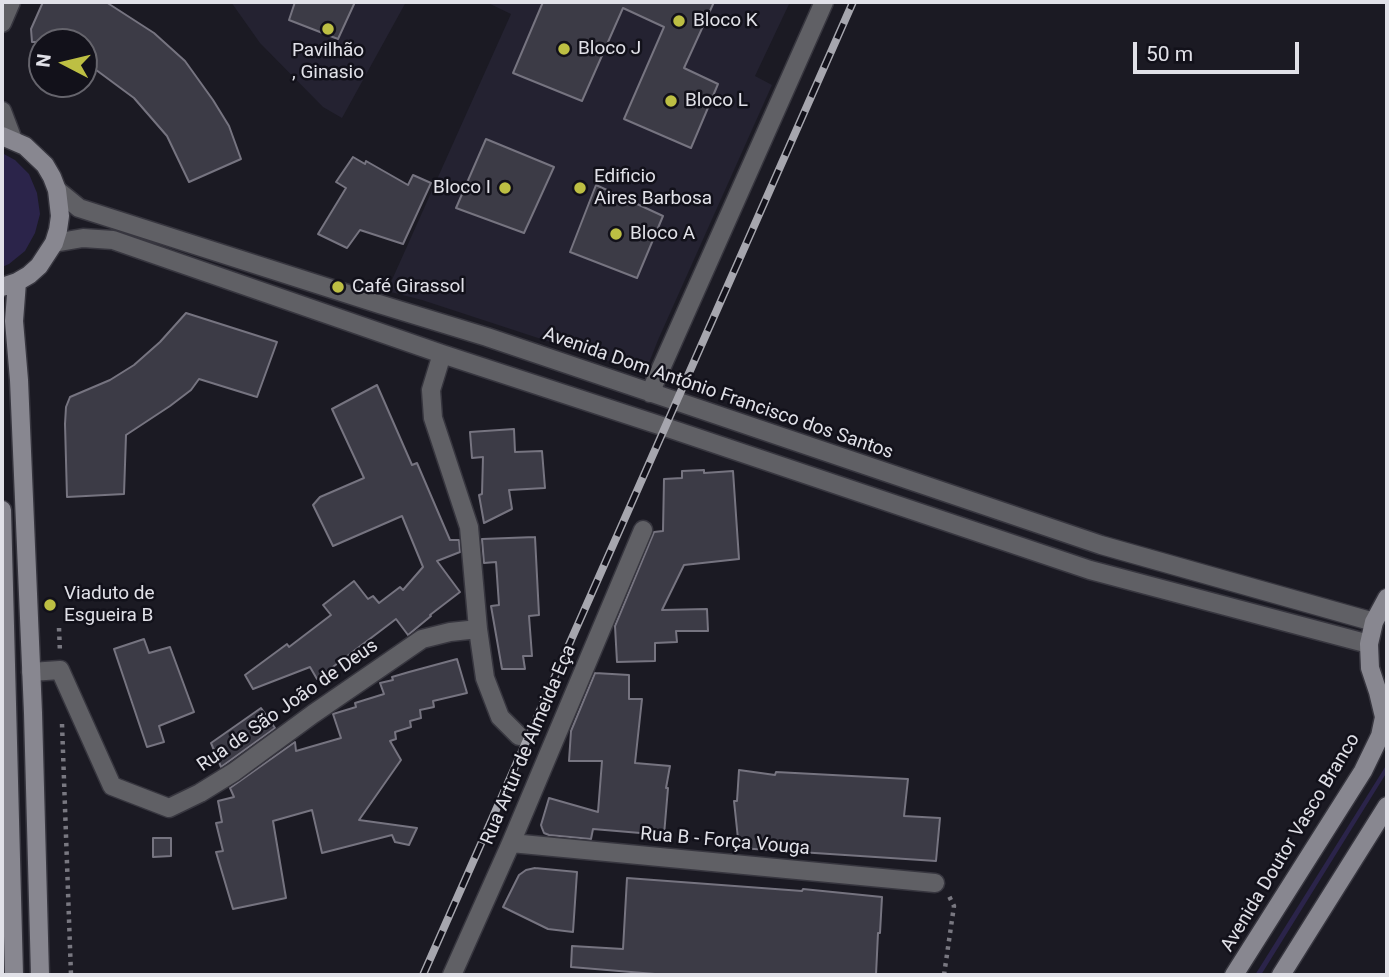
<!DOCTYPE html>
<meta charset="utf-8">
<style>
body{margin:0}
#map{position:relative;width:1389px;height:977px;overflow:hidden;background:#1b1a23;font-family:Roboto,sans-serif}
canvas{display:block}
.frame{position:absolute;inset:0;border:4px solid #e1e1e8;pointer-events:none}
.north{position:absolute;left:28px;top:28px;width:70px;height:70px;box-sizing:border-box;background:#12111a;border:2px solid #65646c;border-radius:50%;rotate:277deg;font-size:19px;font-weight:700;line-height:28px;text-align:center;color:#e1e1e8}
.north::after{content:'';display:block;margin:auto;width:24px;height:32px;background:#bdbf43;clip-path:polygon(50% 0,100% 100%,50% 72%,0 100%)}
.scale{position:absolute;left:1133px;top:42px;width:166px;height:32px;box-sizing:border-box;border:4px solid #e1e1e8;border-top:0;padding-left:9px;font-size:21px;line-height:24px;white-space:nowrap;color:#e1e1e8;-webkit-text-stroke:5px #12111a;paint-order:stroke}
</style>
<div id="map">
<canvas width="1389" height="977"></canvas>
<div class="frame"></div>
<div class="north">N</div>
<div class="scale">50 m</div>
</div>
<script>
const g = document.querySelector('canvas').getContext('2d');
g.lineJoin = 'round';
function paint(path, color) { g.fillStyle = color; g.fill(path, 'evenodd'); }
const shape = rows => new Path2D(rows.map(r => 'M' + r).join(''));
function strokePath(path, color, width, dash) { g.strokeStyle = color; g.lineWidth = width; g.lineCap = dash ? 'butt' : 'round'; g.setLineDash(dash || []); g.stroke(path); }
function write(font, color, halo, rows, align = 'center') {
  g.font = font + ' Roboto,sans-serif'; g.lineWidth = 5; g.setLineDash([]); g.textBaseline = 'middle'; g.strokeStyle = halo; g.fillStyle = color; for (const [text, x, y, turn = 0] of rows) {
    g.save(); g.translate(x, y); g.rotate((+turn || 0) * Math.PI / 180); g.textAlign = isNaN(turn) ? turn : align; if (halo) g.strokeText(text, 0, 0); g.fillText(text, 0, 0); g.restore();
  }
}
paint(shape([
 [231,2,406,2,342,118,323,107,260,43],
 [486,2,790,2,755,76,772,85,658,340,645,373,422,300,387,291,511,14]
]), '#242231');
paint(shape([
 [2,153,15,160,29,174,37,193,40,214,35,233,25,251,9,264,2,267],
 [1387,764,1387,772,1261,975,1255,975]
]), '#2b244a');
const building = shape([
 [43,2,106,2,154,33,185,61,213,100,229,126,241,159,189,182,167,136,134,98,84,61,84,42,32,42,31,29,43,2],
 [295,2,355,2,338,39,289,20,295,2],
 [543,2,714,2,684,68,718,84,691,148,624,119,664,27,623,8,582,101,513,73,543,2],
 [486,139,554,167,524,233,456,208,486,139],
 [353,157,365,164,366,161,408,185,413,175,431,183,403,244,360,230,347,248,318,234,346,188,336,182,353,157],
 [596,185,663,216,637,278,570,252,596,185],
 [186,313,277,342,257,397,199,379,191,390,170,406,126,435,124,494,67,497,65,424,66,407,70,397,110,380,134,365,160,342,186,313],
 [377,385,412,465,417,463,450,540,459,540,460,552,437,561,460,592,430,615,431,616,408,635,396,619,317,679,310,667,253,689,245,675,287,644,289,647,331,615,323,605,354,581,368,599,373,596,379,603,400,587,403,590,423,567,402,516,333,546,313,505,320,497,364,478,332,409,377,385],
 [514,429,515,452,542,451,545,488,509,490,512,509,484,523,479,495,482,494,483,457,472,458,470,432,514,429],
 [704,470,704,473,733,471,739,559,684,565,662,610,707,609,708,631,676,631,677,642,655,643,655,661,617,662,615,626,654,532,663,531,664,479,682,478,682,471,704,470],
 [535,537,539,615,529,616,532,656,523,656,525,669,502,669,491,606,499,605,496,562,484,563,482,539,535,537],
 [144,639,149,653,170,647,194,712,159,726,164,742,147,747,114,649,144,639],
 [457,659,467,693,433,701,434,707,420,710,421,718,410,721,411,727,395,732,396,739,390,741,401,760,359,820,417,828,409,845,395,842,392,835,322,853,312,810,273,821,286,898,233,909,216,852,223,851,216,823,222,822,218,801,234,797,230,788,295,742,296,751,341,738,333,714,356,707,355,703,384,694,380,683,393,680,392,677,409,672,457,659],
 [595,673,629,675,629,699,642,699,635,763,670,766,666,788,668,788,664,835,593,829,591,839,549,835,544,833,542,828,541,825,549,798,598,812,602,761,569,761,571,731,595,673],
 [261,708,275,728,221,767,211,743,261,708],
 [739,770,775,775,776,772,908,779,904,816,940,818,936,861,739,848,734,801,737,801,739,770],
 [153,838,171,838,171,856,153,857,153,838],
 [535,868,577,872,573,932,548,929,503,907,519,875,526,870,535,868],
 [627,878,802,891,803,889,882,897,880,933,878,933,876,975,655,975,655,974,571,967,572,946,623,949,627,878]
]);
paint(building, '#3c3b46');
strokePath(building, '#767480', 2);
const minor = shape([
 [2,23,11,2],
 [2,111,13,140],
 [57,190,79,208,379,304,487,337,1101,545,1374,622],
 [54,243,83,238,113,240,442,354,665,427,1090,570,1369,644],
 [442,354,431,390,433,418,469,527,478,629,485,678,500,717,519,736],
 [650,393,824,2],
 [31,672,60,670,112,786,169,808,200,793,234,772,313,714,422,639,450,632,478,629],
 [511,843,935,883],
 [452,975,511,843,643,530]
]);
const secondary = shape([
 [2,136,25,146,45,165,52,177,57,190,60,216,58,230,54,243,39,266,29,275,17,282,2,287],
 [17,282,14,321,19,380,33,713,40,975],
 [2,510,14,975],
 [1383,699,1378,692,1370,668,1369,644,1374,622,1387,598],
 [1234,975,1363,771,1380,736,1384,717,1378,692],
 [1281,975,1387,806]
]);
strokePath(minor, '#37363f', 21);
strokePath(secondary, '#37363f', 21);
strokePath(shape([
 [59,628,60,653],
 [62,724,71,975],
 [944,975,954,906,948,894]
]), '#797881', 4.5, [3.5, 5]);
strokePath(minor, '#606065', 18);
strokePath(secondary, '#888790', 18);
const rail = shape([
 [423,975,853,2]
]);
strokePath(rail, '#a6a6ae', 8);
strokePath(rail, '#12111a', 5, [16]);
for (const [x, y, r, color] of [
 [679,21,7,"#bdbf43"],
 [328,29,7,"#bdbf43"],
 [564,49,7,"#bdbf43"],
 [671,101,7,"#bdbf43"],
 [505,188,7,"#bdbf43"],
 [580,188,7,"#bdbf43"],
 [616,234,7,"#bdbf43"],
 [338,287,7,"#bdbf43"],
 [50,605,7,"#bdbf43"]
]) { const dot = new Path2D(); dot.arc(x, y, r, 0, 2 * Math.PI); g.fillStyle = color; g.fill(dot); strokePath(dot, '#12111a', 2.5); }
write('19px', '#e1e1e8', '#12111a', [
 ["Bloco K",693,21],
 ["Bloco J",578,49],
 ["Pavilhão",328,51,"center"],
 [", Ginasio",328,73,"center"],
 ["Bloco L",685,101],
 ["Edificio",594,177],
 ["Aires Barbosa",594,199],
 ["Bloco I",491,188,"right"],
 ["Bloco A",630,234],
 ["Café Girassol",352,287],
 ["Viaduto de",64,594],
 ["Esgueira B",64,616]
], 'left');
write('19px', '#e1e1e8', '#12111a', [
 ["Avenida Dom António Francisco dos Santos",718,394,19],
 ["Rua de São João de Deus",288,706,-35],
 ["Rua Artur de Almeida Eça",529,745,-67],
 ["Rua B - Força Vouga",725,842,5],
 ["Avenida Doutor Vasco Branco",1291,843,-59]
]);
</script>
